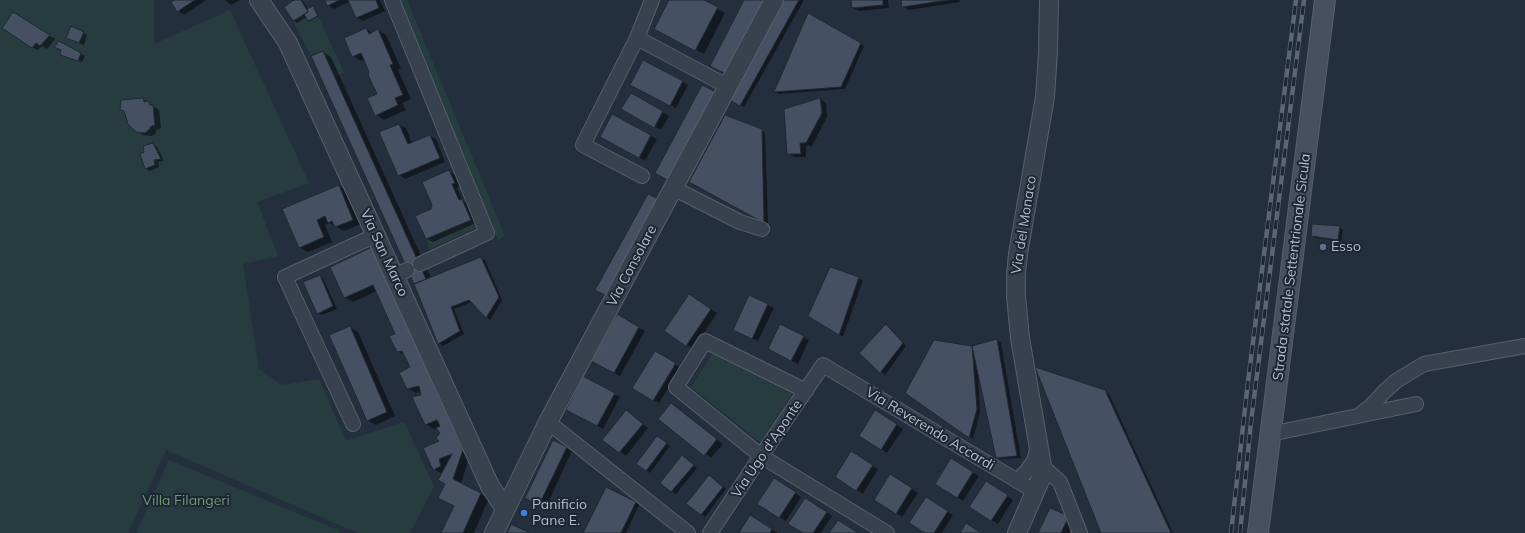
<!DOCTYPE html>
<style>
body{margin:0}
canvas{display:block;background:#242f3e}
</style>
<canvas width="1525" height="533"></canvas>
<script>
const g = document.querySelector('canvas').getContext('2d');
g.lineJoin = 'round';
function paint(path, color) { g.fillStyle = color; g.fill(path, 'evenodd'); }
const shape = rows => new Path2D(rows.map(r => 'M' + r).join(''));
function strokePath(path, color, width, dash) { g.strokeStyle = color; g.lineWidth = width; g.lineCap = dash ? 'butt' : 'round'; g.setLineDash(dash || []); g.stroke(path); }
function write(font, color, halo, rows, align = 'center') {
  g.font = font + ' Mulish,sans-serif'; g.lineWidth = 4; g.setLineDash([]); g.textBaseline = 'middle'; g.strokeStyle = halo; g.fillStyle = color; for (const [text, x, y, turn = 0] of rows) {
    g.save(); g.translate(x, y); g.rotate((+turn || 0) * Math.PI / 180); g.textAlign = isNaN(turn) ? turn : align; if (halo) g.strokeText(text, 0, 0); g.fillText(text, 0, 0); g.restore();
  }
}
paint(shape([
 [0,0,154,0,154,44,230,10,309,183,257,202,278,256,243,264,259,369,282,385,319,379,346,441,404,422,434,486,410,533,358,533,166,450,128,533,0,533],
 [399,0,407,0,505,236,498,240],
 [304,14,308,21,318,16,344,73,335,76,323,51,311,56,293,21],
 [474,218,478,227,430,249,426,239],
 [713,353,792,394,760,442,691,387],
 [169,460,340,531,339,533,136,533]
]), '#263c3f');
paint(shape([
 [175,0,206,0,184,15,178,11],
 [225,0,240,0,231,5],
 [296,0,303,1,308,9,313,7,314,8,319,16,310,21,307,17,297,23,293,20],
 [326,0,380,0,385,11,363,21,357,18,349,2,334,9,328,5],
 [670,0,701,0,725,13,704,54,663,33],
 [785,0,804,0,744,107,730,99],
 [852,0,888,0,889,8,859,11,853,8],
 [902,0,959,0,960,2,909,10,903,6],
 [808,14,864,46,845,89,779,94,775,92],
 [20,17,55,39,47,49,42,46,38,50,32,47],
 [366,29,373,33,378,30,386,35,401,68,398,70,411,99,402,103,406,110,384,120,376,115,378,94,365,59,361,61,353,56],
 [83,33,87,35,84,45,67,38],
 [59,42,85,56,82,62,61,55,62,50],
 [323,52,331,57,431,278,481,258,485,260,502,300,490,320,486,317,472,302,454,309,464,334,443,346,439,343,415,284,313,57],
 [682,81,688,85,676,108,638,88],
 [631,94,669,116,661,130,623,109],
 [143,99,159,110,161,128,156,130,156,133,152,136,143,135,137,131],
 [820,99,826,103,827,117,812,146,806,146,806,157,794,157,788,153],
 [613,115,657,139,645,161,601,136],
 [399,125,406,128,412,143,430,136,436,139,445,162,405,179,399,175,381,133],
 [761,130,765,133,768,224,690,182],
 [153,144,157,147,164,161,158,162,159,167,150,171,146,169,141,154,145,153],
 [449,171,455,175,460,186,457,188,463,201,468,204,476,223,433,242,427,239,416,216,432,210],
 [339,186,347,191,361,224,344,231,329,223,325,225,332,242,308,252,299,247],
 [1339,227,1343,230,1341,241,1316,238,1312,236],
 [371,248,470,455,461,484,489,498,474,533,442,533,455,506,447,503,446,484,442,474,434,469,442,433,437,428,434,429,426,424,421,392,416,393,407,388,411,367,406,356,397,351,397,334,377,291,353,302,344,297],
 [830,268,863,280,843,337,809,315],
 [320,276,323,278,337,309,322,315,318,313],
 [690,295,717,313,693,349,665,330],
 [749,296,774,308,758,341,740,333],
 [617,316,645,331,620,376,592,360],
 [887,325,890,327,906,346,885,375,860,353],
 [350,327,358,332,395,416,376,425,367,420],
 [803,337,809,340,798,364,775,352],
 [997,340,1001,343,1021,458,1001,459,997,457,978,373,980,412,973,439,906,393,934,341,972,347],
 [655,352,681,368,659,403,653,400],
 [1104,391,1109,394,1173,533,1102,533],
 [614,394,620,397,603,429,567,409],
 [671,404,723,444,711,458,659,419],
 [626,411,648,428,626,456,604,439],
 [882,415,903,429,887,453,881,449],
 [661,439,670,446,650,473,646,470],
 [566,448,572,451,546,507,532,501],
 [857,456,878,469,863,494,836,477],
 [686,459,697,468,676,494,661,483],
 [958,463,979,476,963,501,957,497],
 [713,478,726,489,705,517,701,514],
 [897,479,918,493,902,517,896,513],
 [780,483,801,497,786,521,758,504],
 [992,486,1013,500,998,524,971,507],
 [636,502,639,505,626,533,584,533],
 [811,502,832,516,821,533,805,533],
 [932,502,953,515,942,533,926,533],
 [1068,517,1074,520,1069,533,1039,533],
 [757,520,778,533,740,533]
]), '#0007');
const building = shape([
 [174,0,195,0,177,12,171,2,174,0],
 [294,0,301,0,308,12,293,21,284,7,294,0],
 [325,0,340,0,327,6,325,0],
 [348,0,376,0,379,8,356,18,348,0],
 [669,0,704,0,718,7,695,51,654,29,669,0],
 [744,0,767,0,728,75,710,66,744,0],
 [784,0,799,0,740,106,728,99,784,0],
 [851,0,883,0,883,5,852,8,851,0],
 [901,0,948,0,902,7,901,0],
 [313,6,318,16,308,21,304,14,308,12,307,9,313,6],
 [13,12,50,35,40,46,36,43,32,48,2,28,13,12],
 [808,13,861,43,841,87,774,92,808,13],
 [71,26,84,32,79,43,66,38,71,26],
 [366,28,369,34,378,29,393,64,390,65,403,95,395,98,398,105,375,116,367,98,377,94,368,75,369,72,361,53,352,57,344,38,366,28],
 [59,41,81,53,78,61,60,55,61,50,54,47,59,41],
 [323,51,426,279,414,284,311,56,323,51],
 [643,60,683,81,670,106,630,85,643,60],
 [702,85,716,92,669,181,655,173,702,85],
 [631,93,663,111,654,128,621,109,631,93],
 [143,98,144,102,148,101,150,105,153,105,155,125,150,127,150,129,145,133,136,132,128,124,124,111,120,110,121,100,143,98],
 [820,98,822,113,806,143,800,143,801,154,787,154,784,109,820,98],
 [612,114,651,135,639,158,600,137,612,114],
 [725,115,762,129,764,223,689,182,725,115],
 [399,124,408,144,430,135,440,158,398,176,379,132,399,124],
 [153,143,161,159,154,160,155,165,145,169,140,154,144,152,143,146,153,143],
 [449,170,455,183,452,184,459,200,462,199,471,220,426,239,415,216,431,209,432,205,422,182,449,170],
 [339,185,353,220,335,227,332,221,328,223,325,216,317,220,324,237,299,248,282,209,339,185],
 [648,194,662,201,609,297,595,290,648,194],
 [1312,224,1340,226,1338,240,1311,236,1312,224],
 [372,247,463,450,453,479,481,493,463,533,441,533,454,506,438,498,445,484,438,480,452,454,439,459,441,466,433,470,423,448,439,441,436,438,440,433,436,428,440,426,437,420,425,425,412,397,421,395,419,386,407,389,399,373,410,367,402,351,397,352,389,336,395,334,373,285,344,298,330,267,372,247],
 [481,257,499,297,486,318,469,300,451,307,460,331,438,344,414,284,481,257],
 [830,267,859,277,839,335,808,316,830,267],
 [320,275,333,306,317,314,303,282,320,275],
 [689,294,711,309,686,346,664,331,689,294],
 [749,295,768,304,752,339,733,330,749,295],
 [617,314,639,327,614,373,591,361,617,314],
 [780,324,804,336,791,361,768,349,780,324],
 [886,324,903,343,880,373,859,353,886,324],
 [350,326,387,412,367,421,329,335,350,326],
 [997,339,1017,456,996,458,972,346,997,339],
 [934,340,972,346,977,409,969,438,905,393,934,340],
 [655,351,676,363,653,401,632,388,655,351],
 [1035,367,1105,390,1171,533,1101,533,1035,367],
 [583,376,615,393,597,426,566,410,583,376],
 [671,403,717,439,704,456,658,419,671,403],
 [626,410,643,424,619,453,602,440,626,410],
 [875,410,897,424,881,450,859,436,875,410],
 [657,436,667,443,646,471,636,464,657,436],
 [553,440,567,447,539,505,525,498,553,440],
 [851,451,873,465,856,491,835,477,851,451],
 [682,455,694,465,671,492,660,483,682,455],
 [951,458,973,472,957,498,935,484,951,458],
 [890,474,912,488,896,514,874,500,890,474],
 [709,475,723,487,701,515,686,504,709,475],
 [774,478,796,492,779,518,757,504,774,478],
 [986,481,1008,495,991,521,969,507,986,481],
 [606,487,636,502,621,533,583,533,606,487],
 [926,497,948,511,934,533,925,533,909,523,926,497],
 [805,498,827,512,813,533,803,533,788,524,805,498],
 [1050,508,1069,516,1061,533,1038,533,1050,508],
 [750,515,772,529,770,533,739,533,750,515],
 [838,520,858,533,829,533,838,520],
 [966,523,981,533,960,533,966,523],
 [511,524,530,533,507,533,511,524]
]);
paint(building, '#455162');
strokePath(building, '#1f2835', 1);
const minor = shape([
 [392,0,487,233,420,264],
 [637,38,727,86],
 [642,176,583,145,637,38,652,0],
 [673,188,740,222,762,229],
 [395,276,407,270],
 [806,391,705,341,676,387,761,456,887,533],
 [1358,416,1371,406,1384,392,1396,381,1424,364,1525,346],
 [548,422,688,533],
 [353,424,285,277,376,235],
 [1270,434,1416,404],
 [1042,466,1060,482,1080,533],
 [1017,481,1026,472,1034,461,1038,446],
 [710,533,761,456,823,365,1036,492]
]);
const tertiary = shape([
 [259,0,288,43,490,486,505,509],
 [494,533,548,422,774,0],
 [1017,533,1041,478,1042,466,1020,338,1016,296,1016,274,1018,254,1045,97,1048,52,1049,0]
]);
const secondary = shape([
 [1258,533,1325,0]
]);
strokePath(minor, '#565f6c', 16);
strokePath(tertiary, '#565f6c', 20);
strokePath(secondary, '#565f6c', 22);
strokePath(minor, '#38414e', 14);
strokePath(tertiary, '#38414e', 18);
strokePath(secondary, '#465061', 20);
const rail = shape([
 [1231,533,1248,382,1296,0],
 [1240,533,1251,422,1304,0]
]);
strokePath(rail, '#5a6575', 4.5);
strokePath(rail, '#1d2633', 3, [9]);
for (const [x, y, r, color] of [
 [1323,247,4,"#5c6f8a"],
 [524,513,4,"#3f7fe0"]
]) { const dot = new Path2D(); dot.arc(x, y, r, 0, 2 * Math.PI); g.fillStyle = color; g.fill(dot); strokePath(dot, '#1d2633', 1.5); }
write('14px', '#b4bcc9', '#1d2633', [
 ["Via del Monaco",1024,225,-81],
 ["Via San Marco",384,253,65],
 ["Via Consolare",632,266,-62],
 ["Strada statale Settentrionale Sicula",1292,267,-83],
 ["Via Reverendo Accardi",930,429,31],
 ["Via Ugo d'Aponte",767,449,-56]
]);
write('14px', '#b4bcc9', '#1d2633', [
 ["Esso",1331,247],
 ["Panificio",532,505],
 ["Pane E.",532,521]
], 'left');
write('14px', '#6b9a76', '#1d2633', [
 ["Villa Filangeri",186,501]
]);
</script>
